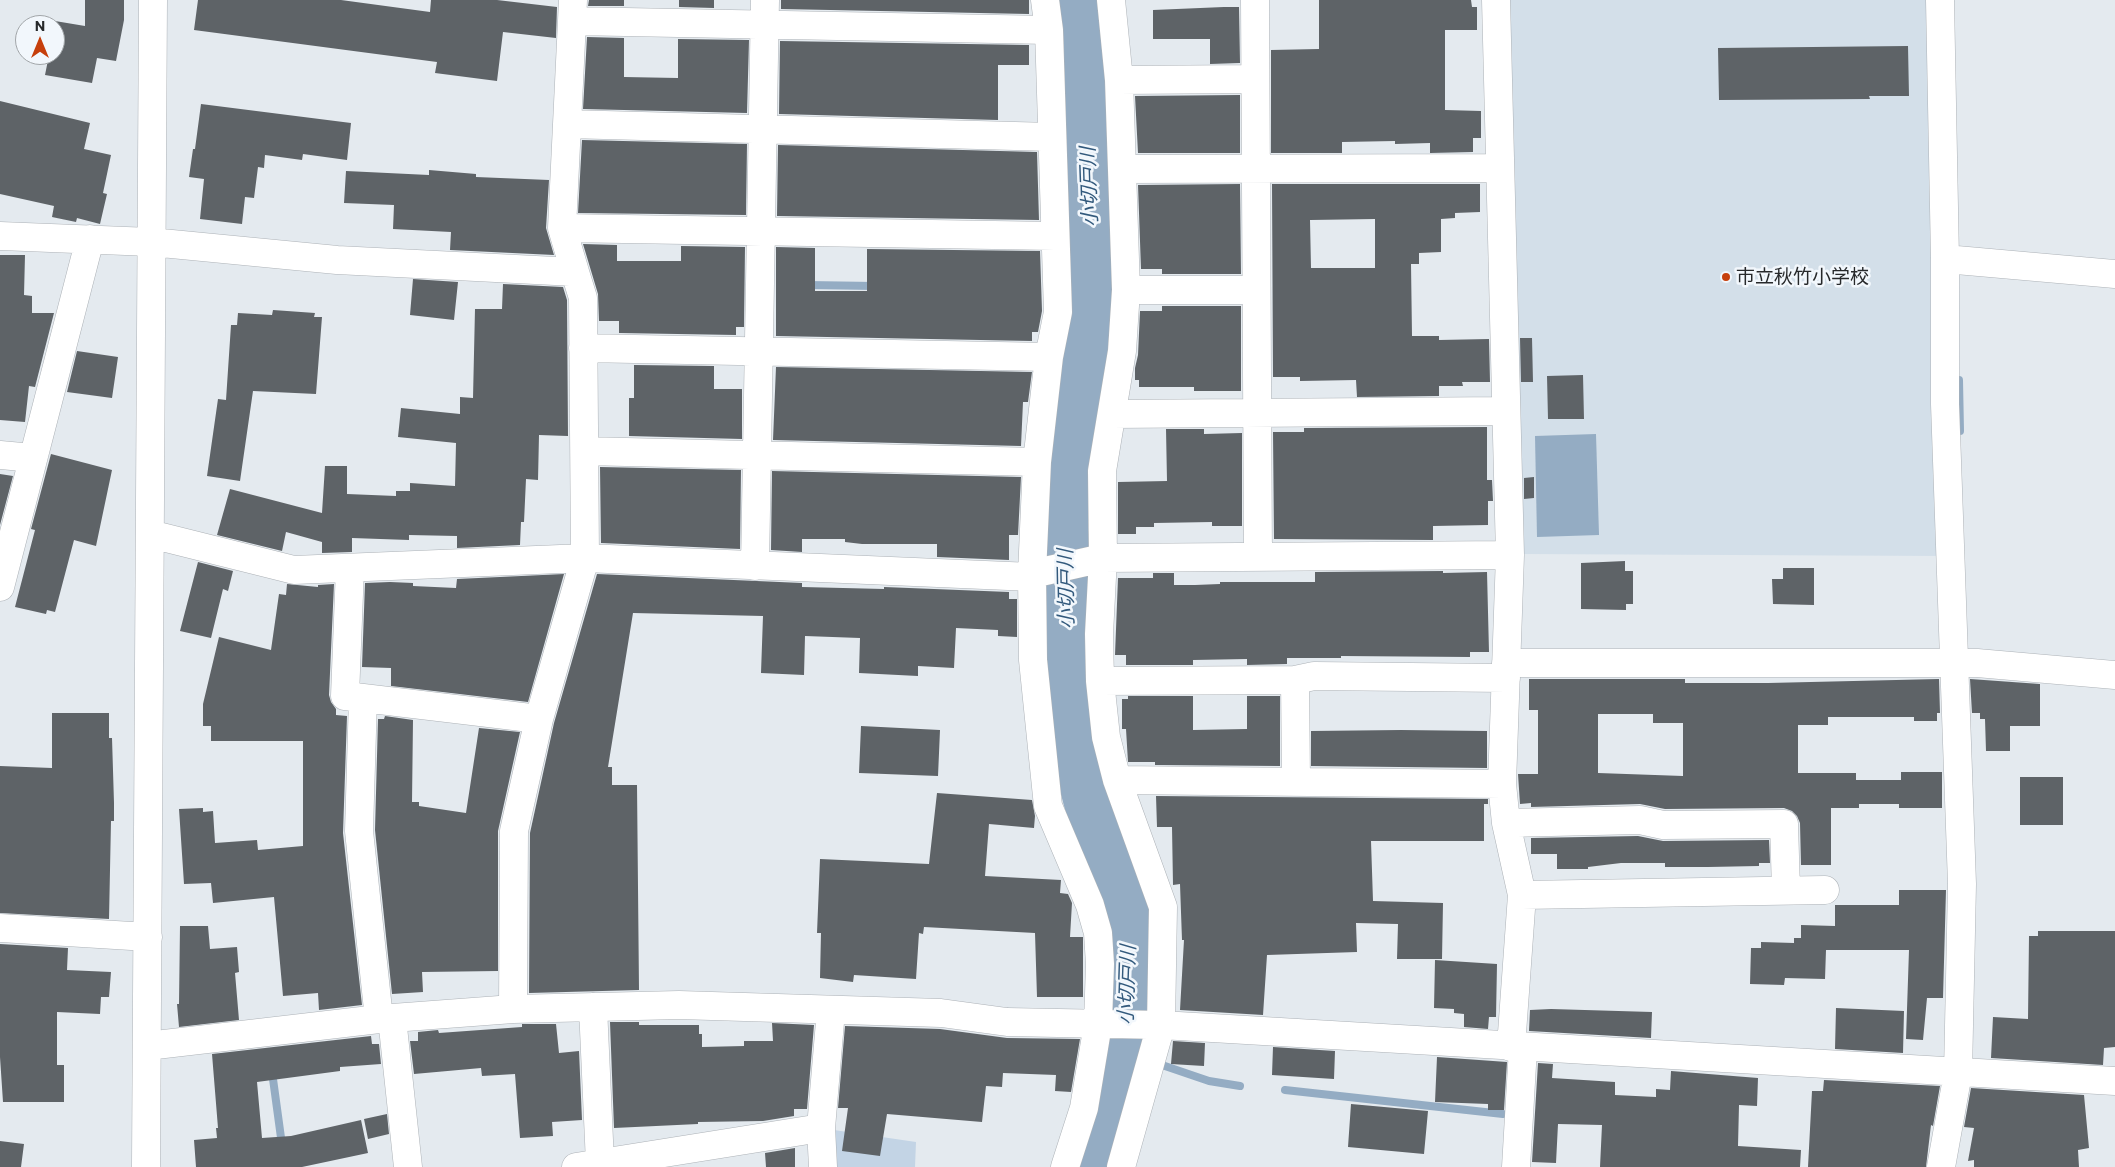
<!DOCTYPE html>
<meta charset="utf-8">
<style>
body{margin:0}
#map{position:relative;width:2115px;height:1167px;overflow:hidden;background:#e4eaef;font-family:Commissioner,sans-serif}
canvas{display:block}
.north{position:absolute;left:15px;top:15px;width:50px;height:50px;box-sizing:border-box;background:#f2f7fc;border:1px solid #a1a5a8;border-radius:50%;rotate:0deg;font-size:14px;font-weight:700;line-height:20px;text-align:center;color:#27292b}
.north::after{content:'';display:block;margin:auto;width:18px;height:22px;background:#c63f0c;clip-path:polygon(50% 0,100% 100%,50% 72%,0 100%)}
</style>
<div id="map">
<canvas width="2115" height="1167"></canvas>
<div class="north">N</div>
</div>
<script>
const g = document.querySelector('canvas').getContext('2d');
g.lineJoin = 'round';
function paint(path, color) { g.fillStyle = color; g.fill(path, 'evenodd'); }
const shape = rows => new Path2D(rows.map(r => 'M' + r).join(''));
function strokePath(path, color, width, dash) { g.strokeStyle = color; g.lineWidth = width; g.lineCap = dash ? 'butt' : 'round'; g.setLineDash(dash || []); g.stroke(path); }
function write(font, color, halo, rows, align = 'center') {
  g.font = font + ' Commissioner,"Noto Sans JP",sans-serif'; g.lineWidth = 5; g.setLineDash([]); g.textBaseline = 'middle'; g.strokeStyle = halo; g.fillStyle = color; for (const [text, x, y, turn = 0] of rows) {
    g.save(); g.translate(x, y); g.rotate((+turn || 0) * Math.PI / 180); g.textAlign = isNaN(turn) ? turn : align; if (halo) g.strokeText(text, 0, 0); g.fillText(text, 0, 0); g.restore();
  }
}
paint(shape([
 [1506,0,1933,0,1945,556,1521,554]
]), '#d3dfe9');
paint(shape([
 [834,1130,916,1142,915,1167,835,1167]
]), '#c3d4e5');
paint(shape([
 [1596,434,1599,535,1537,537,1535,436]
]), '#94acc3');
strokePath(shape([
 [807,285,875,286],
 [1959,380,1960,431],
 [1162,1065,1209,1081,1240,1086],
 [273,1079,285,1167],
 [1285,1090,1503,1114]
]), '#94acc3', 8);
strokePath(shape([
 [1078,0,1083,34,1094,313,1068,460,1064,528,1069,599,1066,668,1075,751,1092,816,1122,895,1131,950,1124,1047,1089,1167]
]), '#94acc3', 49);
paint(shape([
 [85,0,124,0,124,20,116,61,97,58,92,83,45,75,49,55,55,55,55,21,85,26],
 [198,0,341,0,430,12,431,0,497,0,557,7,556,38,503,32,497,81,435,73,437,62,194,30],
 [589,0,624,0,624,6,588,6],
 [679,0,714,0,714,8,679,7],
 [781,0,1029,0,1029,14,781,9],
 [1319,0,1471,0,1472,7,1477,7,1477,30,1445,30,1445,110,1481,111,1481,138,1473,138,1473,152,1430,153,1430,143,1395,144,1395,141,1342,142,1342,153,1271,153,1271,50,1319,49],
 [1224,7,1239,7,1240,63,1210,64,1210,39,1153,39,1153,10],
 [587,37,624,38,624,77,678,78,678,39,749,40,747,113,583,109],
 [780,41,1029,45,1029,65,998,65,998,120,779,114],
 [1908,46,1909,96,1869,96,1870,99,1719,100,1718,48],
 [1240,95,1240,153,1138,153,1135,96],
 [0,101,90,123,84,149,111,155,103,193,107,194,100,224,77,218,76,222,52,217,54,206,0,194],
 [201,104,351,123,347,160,303,154,302,160,265,155,264,168,258,167,254,198,245,197,242,224,200,219,204,179,189,177,193,149,195,149],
 [582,140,747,144,746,215,578,213],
 [778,145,1037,152,1039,220,777,216],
 [429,170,476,174,476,177,549,180,546,228,554,255,450,250,451,232,393,229,394,205,344,203,346,171,429,175],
 [1240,184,1241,274,1162,274,1162,269,1141,269,1138,185],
 [1272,184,1480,184,1480,212,1455,213,1455,218,1441,219,1441,252,1419,253,1419,264,1411,264,1412,336,1439,336,1439,340,1489,339,1490,382,1462,382,1463,386,1439,386,1439,396,1357,397,1356,380,1300,381,1300,377,1273,377],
 [1375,219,1375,268,1311,268,1310,220],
 [583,244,617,245,617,261,681,261,681,246,745,247,744,327,736,327,736,335,619,333,619,321,599,321,598,294],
 [776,247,815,248,815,291,867,291,867,249,1040,251,1042,311,1038,332,1032,332,1032,341,776,336],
 [0,255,25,255,24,295,32,296,32,313,54,313,35,387,29,386,25,422,0,420],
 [413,279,458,282,454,320,410,315],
 [503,284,563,287,567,300,568,436,539,435,538,480,526,479,524,522,521,522,520,545,457,548,457,536,409,535,409,540,352,538,352,552,322,553,322,542,286,532,282,551,217,535,230,489,322,513,325,466,347,466,347,494,396,496,396,491,410,491,410,483,455,486,456,443,398,437,401,408,460,414,460,397,473,398,475,309,502,309],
 [1162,306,1241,306,1241,391,1194,391,1194,387,1139,387,1139,380,1135,380,1135,368,1138,355,1140,311,1162,311],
 [273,310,315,313,314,317,322,317,316,394,253,391,240,481,207,476,218,399,226,400,231,325,237,325,238,313,272,315],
 [1520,338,1532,338,1533,382,1521,382],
 [77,351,118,357,112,398,67,392],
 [634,365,714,366,714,389,742,389,742,439,629,436,629,398,634,398],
 [776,367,1032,372,1028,402,1023,402,1021,446,773,440],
 [1583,375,1584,419,1548,419,1547,376],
 [1487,427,1487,480,1492,480,1493,501,1488,501,1488,525,1433,526,1433,540,1274,539,1273,432,1304,432,1304,428],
 [1166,429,1204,429,1204,434,1242,433,1242,526,1212,526,1212,522,1154,523,1154,527,1136,527,1136,534,1118,534,1118,482,1167,481],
 [51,454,112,470,96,546,74,540,55,612,47,610,46,614,15,607,35,530,31,529],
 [600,467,741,470,740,549,601,543],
 [772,471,1021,477,1018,535,1009,535,1009,560,937,557,937,544,862,544,845,542,845,539,802,539,802,552,771,550],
 [0,474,13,476,0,525],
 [1534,477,1534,498,1524,499,1524,478],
 [1625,561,1625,571,1633,571,1633,604,1626,604,1626,610,1581,609,1581,563],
 [198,562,233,571,228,591,223,589,211,638,180,631],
 [1783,568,1814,568,1814,605,1773,604,1772,579,1783,579],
 [1443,571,1443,573,1487,572,1489,652,1470,652,1470,657,1341,656,1341,658,1287,658,1287,664,1247,665,1247,659,1193,660,1193,665,1126,665,1126,655,1115,655,1118,578,1153,578,1153,573,1174,573,1174,585,1195,585,1220,584,1220,582,1315,582,1315,572],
 [564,574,528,702,391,686,391,668,362,667,365,583,390,582,413,583,413,586,456,588,457,579],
 [597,574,802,583,802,587,884,589,884,587,1009,592,1009,599,1017,599,1017,637,998,636,998,630,956,628,954,668,918,666,918,676,859,673,860,638,805,636,804,675,761,673,763,616,633,613,608,767,612,767,612,785,637,785,639,990,529,993,530,833,554,723],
 [287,584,318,587,318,585,334,584,329,695,331,702,336,709,336,715,347,716,343,833,362,1005,319,1010,318,993,283,996,274,897,213,903,211,883,184,884,179,809,203,808,203,812,213,811,215,843,257,840,258,850,303,846,303,741,211,741,211,726,203,726,203,704,219,637,271,650,279,594,286,595],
 [1529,679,1685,679,1685,683,1768,683,1939,679,1940,713,1937,713,1937,721,1914,721,1914,717,1828,717,1828,725,1798,725,1798,773,1856,773,1856,780,1901,780,1901,772,1942,772,1942,808,1899,808,1899,804,1859,804,1859,808,1831,808,1831,865,1801,865,1800,823,1797,816,1792,811,1784,808,1665,809,1640,804,1531,807,1531,803,1520,804,1518,774,1538,774,1538,710,1529,710],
 [1598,714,1653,714,1653,723,1683,723,1683,776,1598,773],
 [1970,679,2040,684,2040,726,2010,726,2010,751,1986,751,1985,719,1980,719,1980,713,1972,713],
 [1128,696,1193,696,1193,730,1247,729,1247,696,1280,696,1280,766,1155,765,1155,762,1128,762,1126,729,1122,729,1122,699,1128,699],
 [52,713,109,713,109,738,112,738,114,803,114,821,111,821,109,919,0,913,0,766,52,768],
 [385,716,413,720,412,802,419,802,419,806,466,813,479,728,520,732,498,831,498,971,422,972,423,992,392,994,375,830,378,719,384,719],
 [861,726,940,730,938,776,859,773],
 [1401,730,1487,731,1487,768,1311,766,1311,731],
 [2020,777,2063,777,2063,825,2020,825],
 [937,793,1032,800,1035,816,1034,828,989,824,985,876,1061,880,1060,893,1068,894,1072,903,1070,937,1083,937,1083,997,1037,997,1035,933,924,927,923,934,919,933,916,979,854,975,853,982,820,978,821,933,817,933,820,859,929,864],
 [1156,796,1488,799,1488,804,1484,804,1484,841,1371,841,1373,901,1443,903,1442,959,1397,959,1398,924,1356,923,1357,952,1267,955,1263,1015,1180,1010,1184,940,1182,940,1180,884,1173,885,1172,827,1157,827],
 [1638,836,1663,841,1769,840,1770,863,1759,863,1759,866,1708,867,1665,867,1665,863,1621,863,1588,867,1588,869,1557,869,1557,854,1531,854,1531,838],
 [1899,890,1946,890,1943,998,1927,998,1923,1040,1906,1039,1909,950,1826,950,1825,979,1785,978,1784,985,1750,984,1751,948,1761,948,1761,942,1794,943,1794,938,1801,938,1801,925,1835,926,1835,905,1899,905],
 [180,926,208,926,210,949,237,947,239,972,235,973,239,1020,179,1027,177,1004,179,1004],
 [2038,931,2115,931,2115,1047,2104,1048,2103,1065,1991,1058,1993,1017,2028,1019,2029,936,2038,936],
 [0,944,68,948,67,970,111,972,109,997,101,997,100,1014,57,1012,57,1065,64,1065,64,1102,3,1102,0,1057],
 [1435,960,1497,964,1496,1017,1489,1017,1488,1029,1464,1027,1464,1014,1454,1013,1454,1009,1434,1008],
 [1836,1008,1904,1011,1903,1053,1835,1049],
 [1551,1009,1652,1012,1651,1038,1529,1031,1530,1010],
 [610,1022,639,1022,639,1025,699,1025,699,1034,702,1034,702,1047,744,1046,744,1041,773,1041,772,1023,814,1025,807,1109,794,1109,794,1116,763,1121,698,1122,698,1124,614,1128],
 [522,1024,556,1024,559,1053,579,1051,582,1120,552,1122,553,1136,520,1138,515,1074,482,1076,481,1068,414,1074,410,1041,418,1041,418,1032,438,1030,439,1033,522,1027],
 [845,1026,940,1029,1007,1038,1080,1039,1071,1092,1055,1091,1056,1075,1003,1073,1002,1087,986,1086,982,1122,887,1114,880,1156,842,1151,848,1108,838,1108],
 [371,1036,372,1044,379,1044,381,1064,340,1067,340,1071,257,1082,262,1138,291,1136,361,1120,368,1153,302,1167,196,1167,194,1140,217,1138,216,1128,218,1128,212,1054],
 [1173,1041,1205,1043,1204,1066,1171,1064],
 [1273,1047,1335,1051,1334,1079,1272,1075],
 [1437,1057,1507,1062,1504,1110,1488,1110,1488,1104,1435,1102],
 [1538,1063,1553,1064,1552,1078,1615,1082,1615,1095,1656,1097,1656,1089,1670,1090,1671,1071,1758,1078,1757,1106,1739,1105,1738,1146,1801,1150,1800,1167,1600,1167,1602,1125,1558,1124,1556,1163,1532,1162],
 [1824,1080,1940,1086,1933,1126,1931,1125,1926,1167,1808,1167,1812,1091,1823,1091],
 [1971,1088,2084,1095,2089,1148,2078,1150,2079,1167,1974,1167,1974,1160,1968,1161,1974,1128,1964,1127],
 [1351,1104,1428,1111,1424,1154,1348,1147],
 [387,1114,389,1134,368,1139,364,1119],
 [0,1141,24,1144,21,1167,0,1167],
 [795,1148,795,1167,766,1167,765,1153]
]), '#5e6367');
const minor = shape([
 [573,0,562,228,575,272],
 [1045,0,1049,30,1058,312,1049,357,1037,462,1032,574,1033,660,1048,806,1090,905,1098,933,1100,964,1098,1024,1084,1108,1065,1167],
 [1111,0,1119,80,1126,290,1122,351,1102,471,1103,558,1099,634,1100,681,1106,737,1117,780,1163,907,1161,1025,1121,1167],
 [1255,0,1258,557],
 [1496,0,1510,555,1502,784,1506,823,1522,895,1511,1047],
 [1940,0,1945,259,1945,404,1962,884,1958,1073,1941,1167],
 [572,21,1049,30],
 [1119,80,1255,79],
 [567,124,1052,137],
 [1122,169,1500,168],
 [562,228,1055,236],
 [0,236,151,242,337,260,575,272,583,298,585,558,539,719,363,698,359,831,379,1019],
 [1945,259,2115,274],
 [1126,290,1256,290],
 [583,348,1049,357],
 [1112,414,1506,411],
 [585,451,1037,462],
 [0,455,33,458],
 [150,534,294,570,585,558,1032,577],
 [755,566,765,0],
 [350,568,345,696,363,698],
 [1032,574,1103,558,1510,555],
 [0,587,90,239],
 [1506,663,1977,663,2115,675],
 [1295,680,1296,780],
 [1100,681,1295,680,1314,676,1506,678],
 [1117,780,1502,784],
 [1506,823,1640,820,1663,825,1784,824,1786,890],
 [1522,895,1825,890],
 [0,928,148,937],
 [593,1007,600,1163],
 [513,1009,514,831,539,719],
 [392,1018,408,1167],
 [147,1046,379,1019,513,1009,679,1005,941,1013,1007,1022,1161,1025,2115,1081],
 [146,1167,153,0],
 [576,1167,821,1128],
 [823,1167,821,1128,831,1010],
 [1516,1167,1523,1048]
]);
strokePath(minor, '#adb2b7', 29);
strokePath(minor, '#fff', 28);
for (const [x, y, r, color] of [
 [1726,277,5,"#c63f0c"]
]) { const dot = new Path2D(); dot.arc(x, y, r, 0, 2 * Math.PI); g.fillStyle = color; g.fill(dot); strokePath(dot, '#f2f7fc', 2); }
write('19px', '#27292b', '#f2f7fc', [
 ["市立秋竹小学校",1736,277]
], 'left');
write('italic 20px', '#32597c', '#f2f7fc', [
 ["小切戸川",1089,187,-92],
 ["小切戸川",1066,589,-91],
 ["小切戸川",1127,985,-88]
]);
</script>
